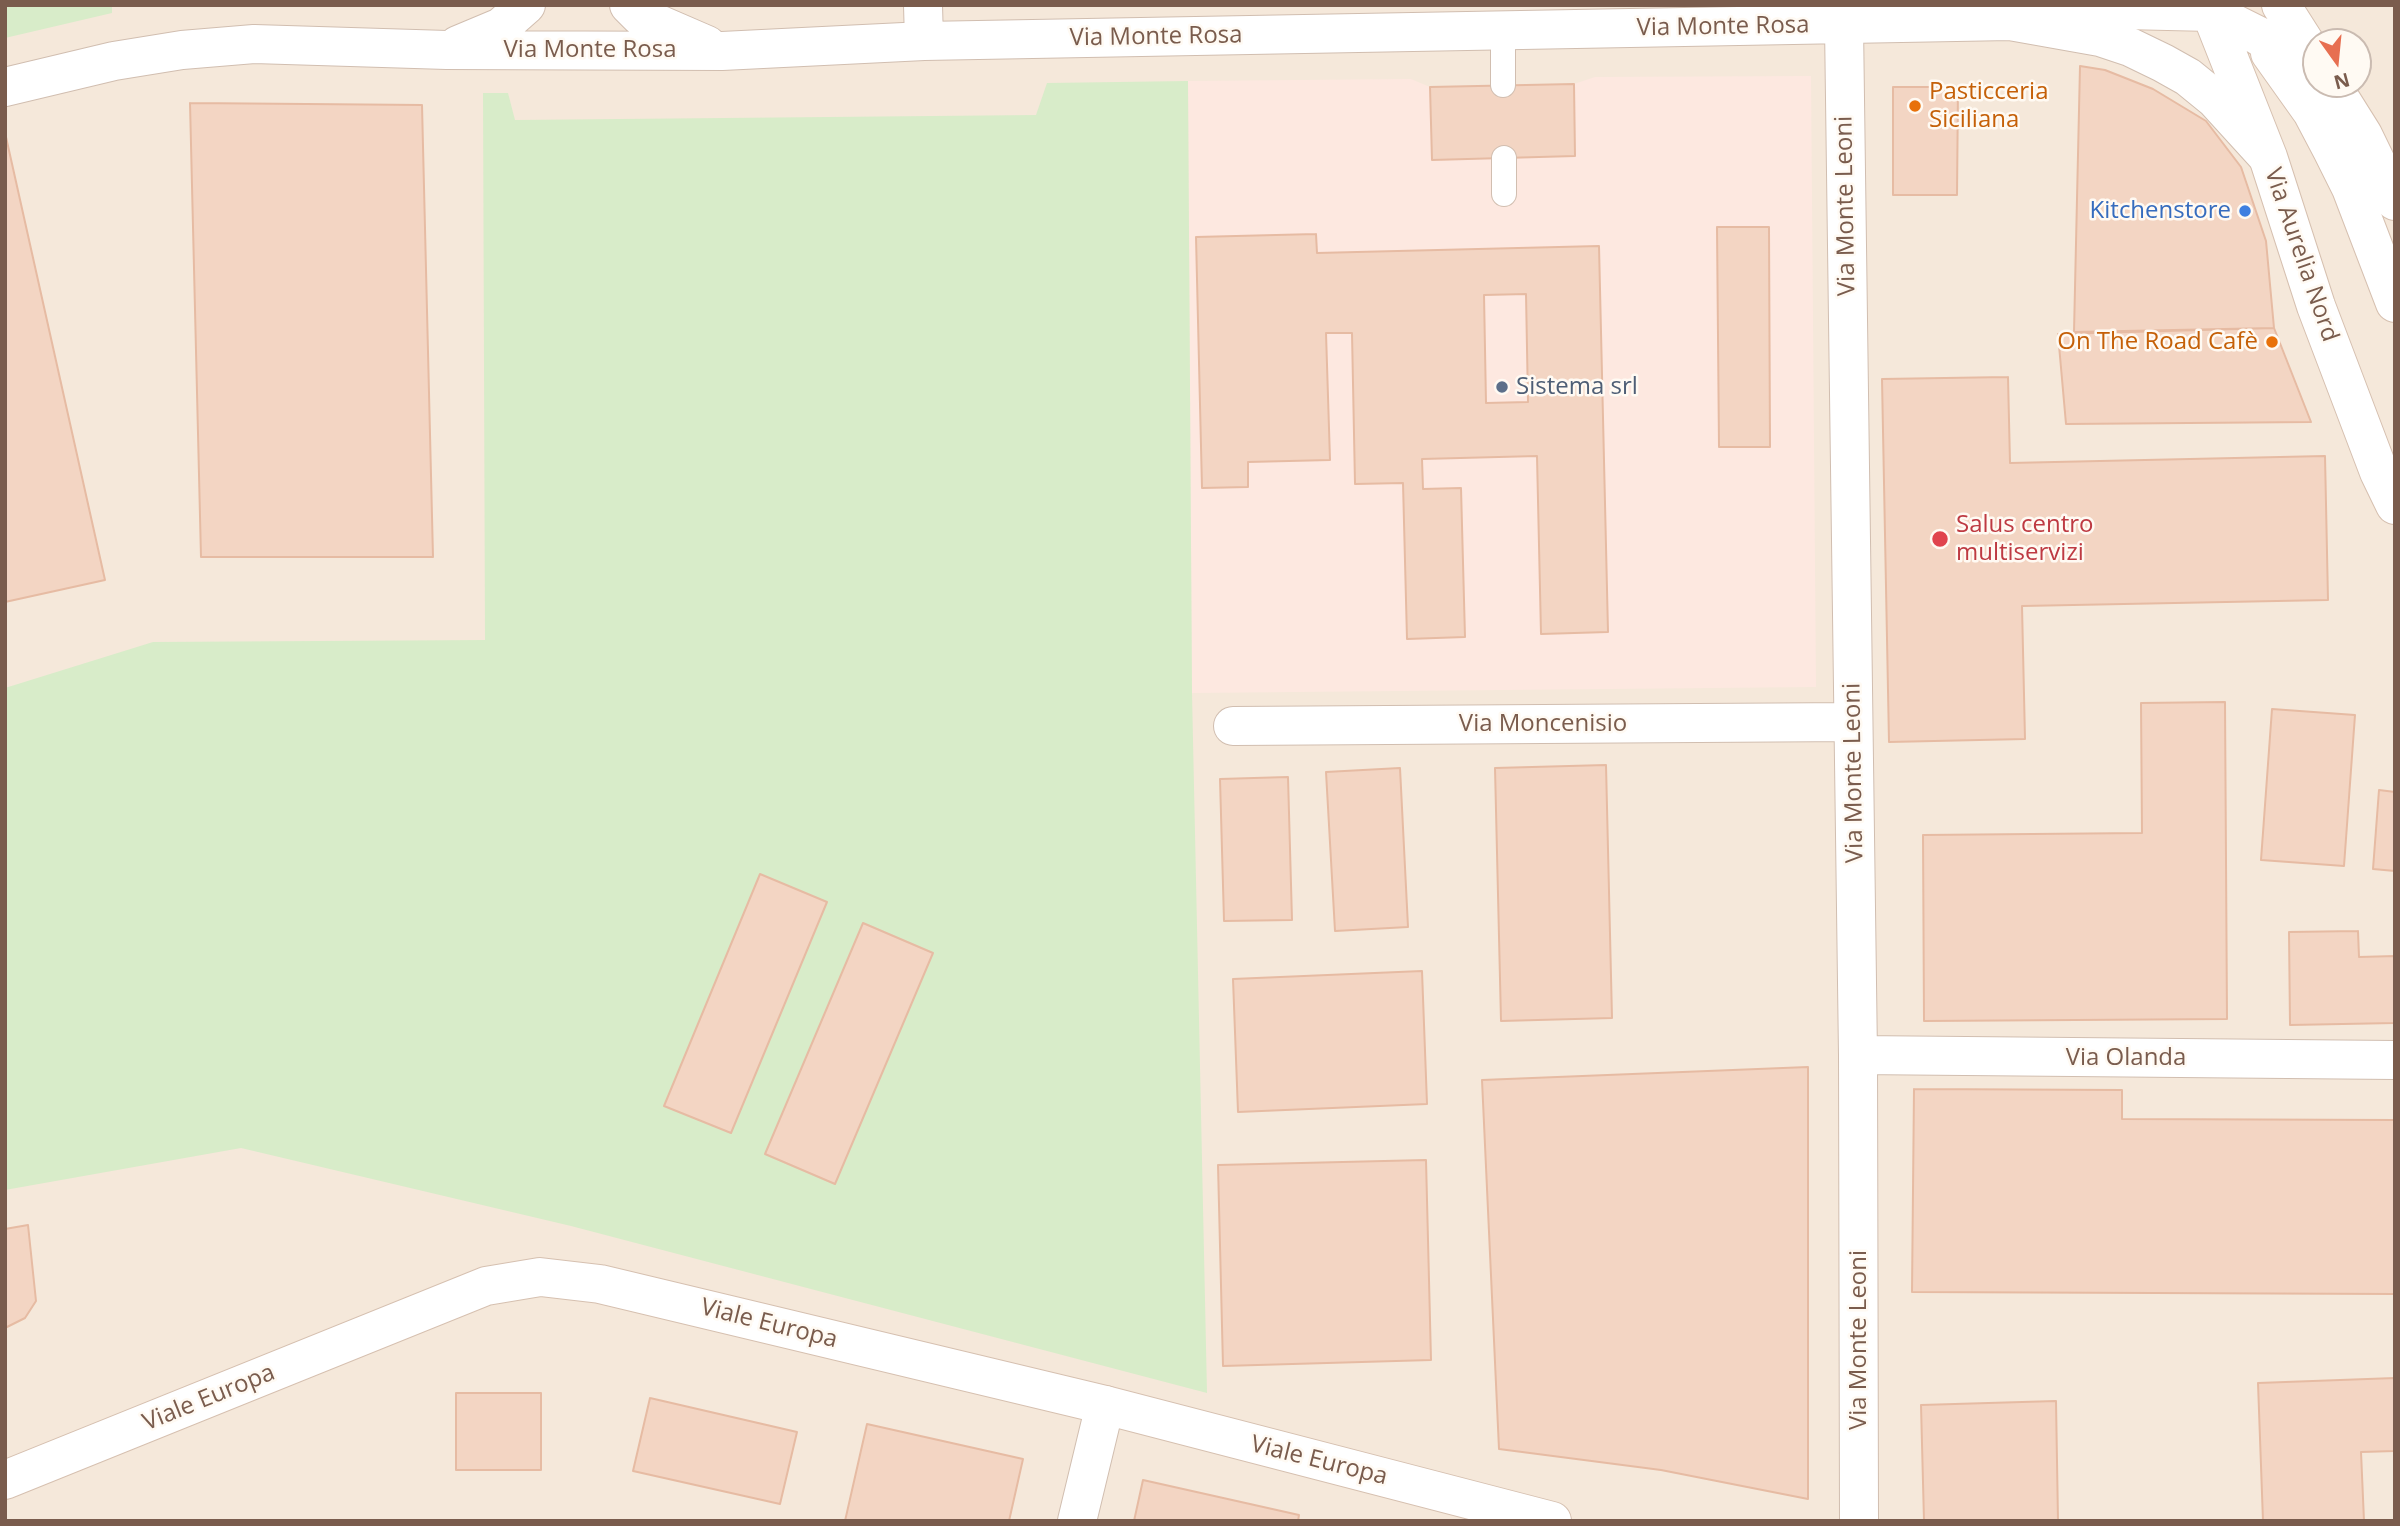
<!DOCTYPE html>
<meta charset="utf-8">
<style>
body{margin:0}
#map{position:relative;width:2400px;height:1526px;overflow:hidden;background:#fdf6ec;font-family:"Open Sans",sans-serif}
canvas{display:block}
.frame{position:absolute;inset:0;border:7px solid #7a5c4d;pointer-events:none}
.north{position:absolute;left:2302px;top:28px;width:70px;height:70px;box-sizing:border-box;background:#fffaf3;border:2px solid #cabbb1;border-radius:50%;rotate:165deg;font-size:19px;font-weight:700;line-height:28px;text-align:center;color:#7a5c4d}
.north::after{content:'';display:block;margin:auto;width:24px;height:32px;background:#e76f51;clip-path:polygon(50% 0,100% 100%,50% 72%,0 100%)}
</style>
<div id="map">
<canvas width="2400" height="1526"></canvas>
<div class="frame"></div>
<div class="north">N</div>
</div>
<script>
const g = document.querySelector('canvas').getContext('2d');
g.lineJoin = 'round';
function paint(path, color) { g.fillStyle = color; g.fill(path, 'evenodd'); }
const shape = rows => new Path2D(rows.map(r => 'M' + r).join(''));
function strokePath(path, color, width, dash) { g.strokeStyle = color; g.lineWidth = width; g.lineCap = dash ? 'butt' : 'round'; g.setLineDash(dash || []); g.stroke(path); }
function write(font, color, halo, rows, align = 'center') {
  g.font = font + ' "Open Sans",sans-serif'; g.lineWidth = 5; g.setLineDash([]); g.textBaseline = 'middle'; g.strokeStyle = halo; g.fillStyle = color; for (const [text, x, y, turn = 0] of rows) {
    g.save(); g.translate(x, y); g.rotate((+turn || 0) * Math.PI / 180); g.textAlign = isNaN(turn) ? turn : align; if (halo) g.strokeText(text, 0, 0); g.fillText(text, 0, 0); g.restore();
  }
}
paint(shape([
 [5,5,2395,5,2395,1521,5,1521],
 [2316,42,2358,42,2358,84,2316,84]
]), '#f5e8da');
paint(shape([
 [1811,76,1816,687,1192,693,1188,81,1411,79,1430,87,1574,84,1595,77]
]), '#fde8e0');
paint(shape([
 [5,5,112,5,112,13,5,38],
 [1188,81,1192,693,1207,1393,571,1226,241,1148,5,1190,5,688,153,642,485,640,483,93,508,93,515,120,1036,115,1047,83]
]), '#d8ecc9');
const building = shape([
 [2080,66,2105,70,2153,89,2206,121,2241,167,2266,241,2274,328,2074,332,2080,66],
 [1574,84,1575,156,1432,160,1430,87,1574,84],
 [1893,87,1958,87,1957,195,1893,195,1893,87],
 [190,103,422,105,433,557,201,557,190,103],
 [6,137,105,580,5,602,5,137,6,137],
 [1717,227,1769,227,1770,447,1719,447,1717,227],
 [1316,234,1317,253,1599,246,1608,632,1541,634,1537,456,1422,459,1423,489,1461,488,1465,637,1407,639,1403,483,1355,484,1352,333,1326,333,1330,460,1248,462,1248,487,1202,488,1196,237,1316,234],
 [1526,294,1528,402,1486,403,1484,295,1526,294],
 [2274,328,2311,422,2066,424,2058,334,2274,328],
 [2008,377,2010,463,2325,456,2328,600,2022,606,2025,739,1889,742,1882,379,2008,377],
 [2225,702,2227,1019,1924,1021,1923,835,2142,833,2141,703,2225,702],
 [2272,709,2355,715,2344,866,2261,860,2272,709],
 [1606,765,1612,1018,1501,1021,1495,768,1606,765],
 [1400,768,1408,927,1335,931,1326,772,1400,768],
 [1288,777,1292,920,1224,921,1220,779,1288,777],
 [2379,790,2395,792,2395,871,2373,869,2379,790],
 [760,874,827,902,731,1133,664,1106,760,874],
 [863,923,933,953,835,1184,765,1154,863,923],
 [2358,931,2359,957,2395,956,2395,1023,2290,1025,2289,932,2358,931],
 [1422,971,1427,1104,1238,1112,1233,979,1422,971],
 [1808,1067,1808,1499,1661,1470,1499,1449,1482,1080,1808,1067],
 [1914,1089,2122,1090,2122,1119,2395,1120,2395,1294,1912,1292,1914,1089],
 [1426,1160,1431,1360,1223,1366,1218,1165,1426,1160],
 [28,1225,36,1301,25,1318,5,1328,5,1229,28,1225],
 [2395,1378,2395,1451,2361,1452,2364,1521,2263,1521,2258,1383,2395,1378],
 [456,1393,541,1393,541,1470,456,1470,456,1393],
 [650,1398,797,1432,780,1504,633,1471,650,1398],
 [2056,1401,2058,1521,1924,1521,1921,1405,2056,1401],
 [867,1424,1023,1459,1009,1521,845,1521,867,1424],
 [1143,1480,1299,1515,1298,1521,1134,1521,1143,1480]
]);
paint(building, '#f3d5c3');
strokePath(building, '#e6bba3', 2);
const lane = shape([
 [1503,31,1503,85],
 [1504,158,1504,194]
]);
const street = shape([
 [629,5,640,16,707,45],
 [923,5,924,41],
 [1844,25,1858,1055,1859,1521],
 [458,45,501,27,526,5],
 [5,87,114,61,182,50,254,44,447,50,722,51,924,41,2010,21,2100,37,2130,47,2163,63,2188,77,2215,99,2266,155],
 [1233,726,1853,722],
 [1858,1055,2395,1060],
 [1077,1521,1105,1405]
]);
const secondary = shape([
 [2208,5,2268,157,2316,306,2379,472,2395,505],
 [2281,5,2316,60],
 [2010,21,2125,10,2211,12,2257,35,2316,74],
 [2270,53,2312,112,2332,150,2351,188,2395,303],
 [2331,84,2363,135,2395,201],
 [5,1480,486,1286,540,1277,600,1284,1105,1405,1552,1521]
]);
strokePath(lane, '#d1beb0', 26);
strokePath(street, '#d1beb0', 40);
strokePath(secondary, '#d6c0b0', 40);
strokePath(lane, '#fff', 24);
strokePath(street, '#fff', 38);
strokePath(secondary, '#fff', 38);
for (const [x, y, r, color] of [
 [1915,106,7,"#e8710a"],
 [2245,211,7,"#3f7fe0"],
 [2272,342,7,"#e8710a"],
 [1502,387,7,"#5c6f8a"],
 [1940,539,9,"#e0444e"]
]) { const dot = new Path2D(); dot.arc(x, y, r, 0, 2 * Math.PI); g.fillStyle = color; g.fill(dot); strokePath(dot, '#fffaf3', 2.5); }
write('24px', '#7a5c4d', '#fffaf3', [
 ["Via Monte Rosa",1723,27,-1],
 ["Via Monte Rosa",1156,37,-1],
 ["Via Monte Rosa",590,50],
 ["Via Monte Leoni",1846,206,-91],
 ["Via Aurelia Nord",2301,255,71],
 ["Via Moncenisio",1543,724],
 ["Via Monte Leoni",1854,773,-91],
 ["Via Olanda",2126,1058],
 ["Viale Europa",769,1324,14],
 ["Via Monte Leoni",1859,1340,-90],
 ["Viale Europa",209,1398,-22],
 ["Viale Europa",1319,1461,14]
]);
write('24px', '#c56008', '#fffaf3', [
 ["Pasticceria",1929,92],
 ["Siciliana",1929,120],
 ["On The Road Cafè",2258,342,"right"]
], 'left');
write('24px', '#366cbe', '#fffaf3', [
 ["Kitchenstore",2231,211]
], 'right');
write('24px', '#4e5e75', '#fffaf3', [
 ["Sistema srl",1516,387]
], 'left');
write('24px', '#be3a42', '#fffaf3', [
 ["Salus centro",1956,525],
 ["multiservizi",1956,553]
], 'left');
</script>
